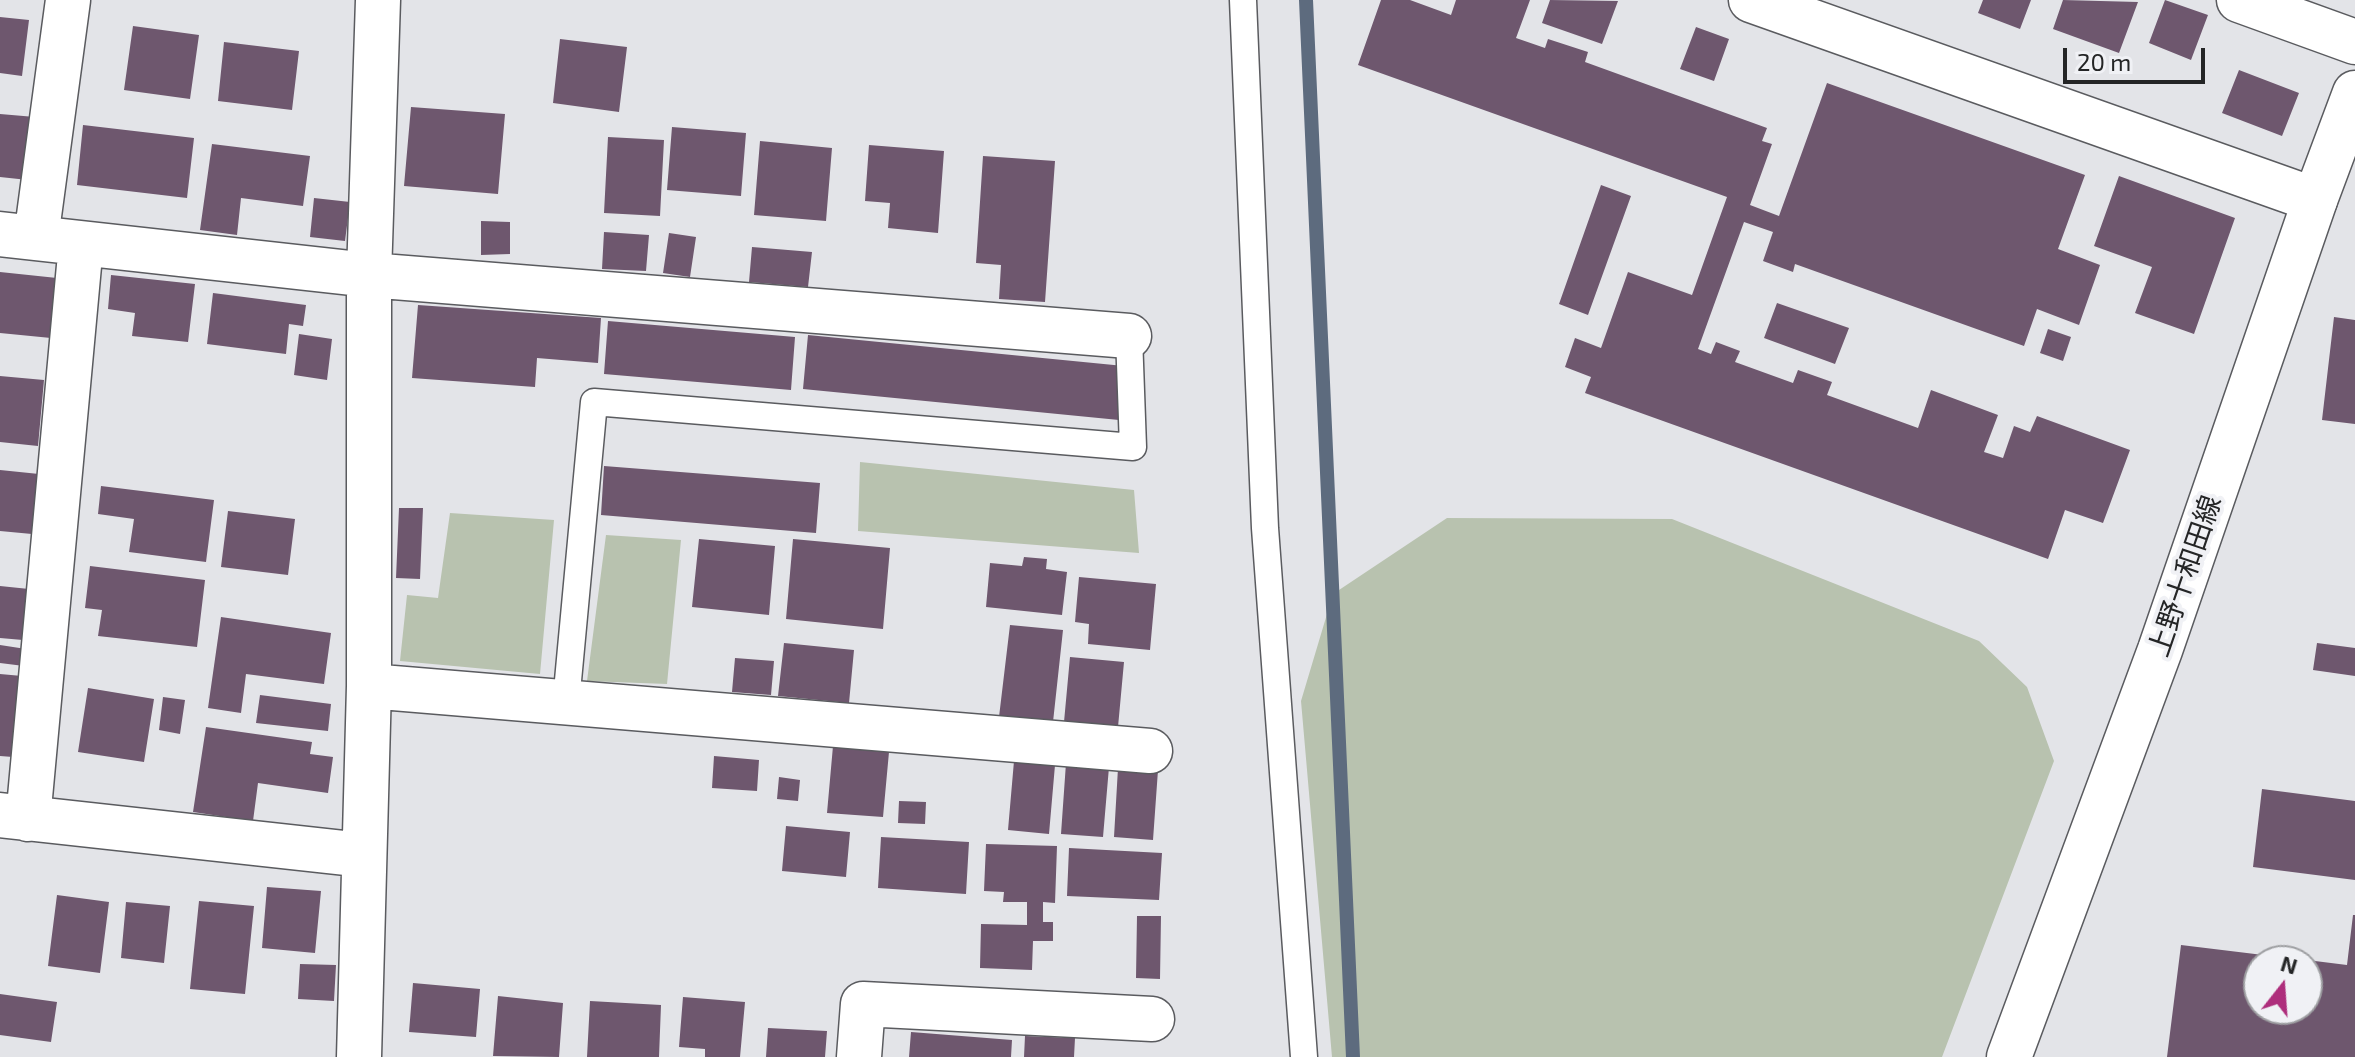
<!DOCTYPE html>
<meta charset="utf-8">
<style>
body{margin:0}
#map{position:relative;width:2355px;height:1057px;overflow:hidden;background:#e3e4e8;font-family:"Exo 2",sans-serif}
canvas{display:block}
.north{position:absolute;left:2243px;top:945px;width:80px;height:80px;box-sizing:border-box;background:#f0f1f5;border:2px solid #9e9fa2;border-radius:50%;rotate:17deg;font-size:22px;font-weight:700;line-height:32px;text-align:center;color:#242526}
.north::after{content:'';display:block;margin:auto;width:28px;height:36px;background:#ae2e7c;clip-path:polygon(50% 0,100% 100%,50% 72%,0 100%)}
.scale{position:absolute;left:2063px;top:48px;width:142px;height:36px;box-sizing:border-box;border:4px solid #242526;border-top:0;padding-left:10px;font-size:24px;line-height:28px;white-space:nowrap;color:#242526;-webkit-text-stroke:6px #f0f1f5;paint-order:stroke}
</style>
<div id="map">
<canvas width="2355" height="1057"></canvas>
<div class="north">N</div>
<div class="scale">20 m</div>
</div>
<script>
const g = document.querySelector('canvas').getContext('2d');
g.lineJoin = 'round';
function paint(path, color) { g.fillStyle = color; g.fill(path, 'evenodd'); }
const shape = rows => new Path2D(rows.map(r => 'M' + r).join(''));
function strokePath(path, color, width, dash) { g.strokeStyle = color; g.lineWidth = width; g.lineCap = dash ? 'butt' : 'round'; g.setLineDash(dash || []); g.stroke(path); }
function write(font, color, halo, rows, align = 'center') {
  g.font = font + ' "Exo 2","Noto Sans JP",sans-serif'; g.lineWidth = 8; g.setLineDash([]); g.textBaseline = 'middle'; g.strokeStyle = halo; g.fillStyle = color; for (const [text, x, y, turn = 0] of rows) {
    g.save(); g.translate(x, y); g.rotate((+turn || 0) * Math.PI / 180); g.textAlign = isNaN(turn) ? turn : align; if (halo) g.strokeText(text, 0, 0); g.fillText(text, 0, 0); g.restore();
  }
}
paint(shape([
 [860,462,1134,490,1139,553,858,531],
 [450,513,554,520,540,674,400,661,407,595,438,598],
 [1447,518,1672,519,1979,641,2027,687,2054,761,1942,1057,1332,1057,1301,701,1333,594],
 [606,535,681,540,667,684,587,681]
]), '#b8c2af');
strokePath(shape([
 [1306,0,1353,1057]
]), '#5d6b7e', 14);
paint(shape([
 [1381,0,1410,0,1451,15,1456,0,1530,0,1516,38,1545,48,1548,39,1588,52,1585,62,1767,128,1762,141,1772,144,1750,205,1779,216,1827,83,2085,175,2058,249,2100,265,2079,325,2037,309,2024,346,1795,264,1793,272,1763,261,1773,232,1744,222,1698,349,1711,354,1716,342,1740,351,1735,362,1793,383,1798,370,1832,382,1827,395,1918,428,1931,390,1998,415,1984,452,2003,458,2014,426,2030,432,2037,416,2130,450,2103,523,2065,510,2048,559,1585,393,1591,377,1565,367,1575,338,1601,348,1628,272,1692,295,1727,197,1358,65],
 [1550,0,1618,1,1602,44,1542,23],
 [1983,0,2031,0,2020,29,1978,13],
 [2063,0,2138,2,2119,53,2053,29],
 [2165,0,2208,15,2191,60,2149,43],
 [0,17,29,20,22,76,0,73],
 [133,26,199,35,190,99,124,90],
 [1696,27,1729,39,1714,81,1680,69],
 [560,39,627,47,619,112,553,103],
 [224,42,299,51,292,110,218,101],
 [2239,70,2299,93,2282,136,2222,113],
 [411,107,505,114,498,194,404,186],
 [0,114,35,117,28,180,0,177],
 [83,125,194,138,187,198,77,185],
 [672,127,746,133,741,196,667,190],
 [608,137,664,140,660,216,604,213],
 [760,141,832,148,826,221,754,215],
 [212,144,310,156,303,206,241,198,237,235,200,230],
 [869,145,944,151,938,233,888,228,890,203,865,201],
 [983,156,1055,161,1045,302,999,299,1001,265,976,263],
 [2119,176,2235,218,2194,334,2135,313,2152,267,2094,246],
 [1601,185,1631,196,1588,315,1559,304],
 [314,198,350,202,345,241,310,237],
 [481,221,510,222,510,254,481,255],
 [604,232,649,235,646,271,602,269],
 [669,233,696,237,690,277,663,273],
 [752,247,812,252,808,287,749,282],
 [0,272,57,278,51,338,0,333],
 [111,275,195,284,188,342,132,336,135,313,108,309],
 [213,293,306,305,303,326,289,324,286,354,207,344],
 [1777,303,1849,328,1835,364,1764,338],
 [418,305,601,318,598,363,537,358,535,387,412,378],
 [2334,317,2355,320,2355,424,2322,420],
 [608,321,795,337,791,390,604,374],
 [2048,329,2071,337,2063,361,2040,353],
 [299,334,332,339,327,380,294,375],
 [808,335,1124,366,1119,420,803,389],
 [0,376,44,380,38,446,0,442],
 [604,466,820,483,816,533,601,515],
 [0,470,39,474,32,534,0,531],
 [101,486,214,500,206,562,129,552,134,519,98,514],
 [399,508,423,508,420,579,396,578],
 [228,511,295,519,288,575,221,567],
 [699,539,775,546,769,615,692,607],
 [793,539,890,548,883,629,786,619],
 [1024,557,1047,559,1046,569,1067,572,1062,615,986,607,990,563,1022,566],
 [90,566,205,580,197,647,98,636,102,610,85,608],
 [1079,577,1156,584,1150,650,1088,644,1089,624,1075,622],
 [0,586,29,589,23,640,0,638],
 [221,617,331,633,324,684,246,674,241,713,208,708],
 [1010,625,1063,630,1053,722,999,717],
 [784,643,854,650,849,703,778,696],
 [2317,643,2355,648,2355,676,2313,670],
 [0,645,26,649,24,666,0,663],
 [1070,657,1124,662,1118,727,1064,722],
 [735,658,774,661,771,695,732,692],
 [0,674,22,676,13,757,0,756],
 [88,688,154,699,144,762,78,752],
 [260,695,331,704,328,731,256,723],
 [163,697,185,700,180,734,159,730],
 [206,727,312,742,310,754,333,757,328,793,258,783,253,821,193,812],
 [833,746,889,752,883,817,827,813],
 [714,756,759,760,757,791,712,788],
 [1014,761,1055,765,1049,834,1008,830],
 [1066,763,1109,767,1103,837,1061,834],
 [1118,768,1158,770,1153,840,1114,837],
 [779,777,800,780,798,801,777,799],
 [2262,789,2355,801,2355,880,2253,867],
 [899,801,926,802,925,824,898,823],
 [786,826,850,832,846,877,782,871],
 [881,837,969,842,966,894,878,888],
 [986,844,1057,846,1055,903,1043,902,1043,922,1053,922,1053,941,1033,941,1032,970,980,968,981,924,1027,925,1027,902,1003,902,1004,892,984,891],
 [1069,848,1162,853,1159,900,1067,896],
 [267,887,321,891,315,953,262,948],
 [57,895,109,902,100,973,48,966],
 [199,901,254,906,245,994,190,989],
 [126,902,170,906,164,963,121,958],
 [2353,915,2355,915,2355,1057,2167,1057,2181,945,2296,959,2296,961,2259,961,2259,1009,2307,1009,2307,960,2347,965],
 [1137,916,1161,916,1160,979,1136,978],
 [300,964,336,965,334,1001,298,999],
 [413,983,480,989,476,1037,409,1032],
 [0,994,57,1002,51,1042,0,1035],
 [498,996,563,1003,559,1057,493,1056],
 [683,997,745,1002,740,1057,705,1057,705,1049,679,1047],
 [590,1001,661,1005,659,1057,587,1057],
 [768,1028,827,1031,825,1057,766,1057],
 [911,1032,1012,1040,1011,1057,909,1057],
 [1025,1036,1075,1038,1074,1057,1024,1057]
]), '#6e576e');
const service = shape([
 [1243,0,1265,528,1304,1057],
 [566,702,594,402,1133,447,1129,336]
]);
const minor = shape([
 [1751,0,2315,200],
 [2239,0,2355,42],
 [0,234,369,275,1129,336],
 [36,238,68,0],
 [369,686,1150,751],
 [0,815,363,855],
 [28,819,81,244],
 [359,1057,369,686,369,275,378,0],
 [859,1057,863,1004,1152,1019]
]);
const secondary = shape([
 [2009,1057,2160,650,2315,200,2355,93]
]);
strokePath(service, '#5a5b5f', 29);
strokePath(minor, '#5a5b5f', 47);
strokePath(secondary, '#5a5b5f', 47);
strokePath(service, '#fff', 26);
strokePath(minor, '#fff', 44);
strokePath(secondary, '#fff', 44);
write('28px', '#242526', '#f0f1f5', [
 ["上野十和田線",2185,576,-71]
]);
</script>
